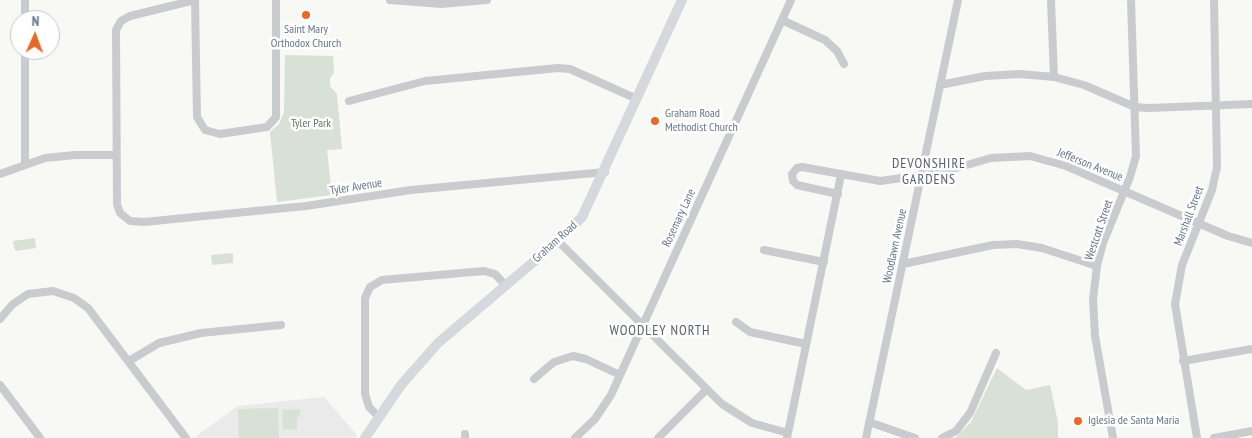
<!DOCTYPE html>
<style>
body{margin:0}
#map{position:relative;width:1252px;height:438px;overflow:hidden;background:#f8f8f5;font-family:"PT Sans Narrow",sans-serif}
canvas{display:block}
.north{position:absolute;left:10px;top:10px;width:50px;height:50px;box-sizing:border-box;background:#fff;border:1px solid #c2c8cf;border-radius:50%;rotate:2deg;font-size:14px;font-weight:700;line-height:20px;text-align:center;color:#677587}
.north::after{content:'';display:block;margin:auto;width:18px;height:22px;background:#e66927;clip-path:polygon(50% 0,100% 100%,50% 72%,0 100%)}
</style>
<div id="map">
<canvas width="1252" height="438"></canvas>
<div class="north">N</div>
</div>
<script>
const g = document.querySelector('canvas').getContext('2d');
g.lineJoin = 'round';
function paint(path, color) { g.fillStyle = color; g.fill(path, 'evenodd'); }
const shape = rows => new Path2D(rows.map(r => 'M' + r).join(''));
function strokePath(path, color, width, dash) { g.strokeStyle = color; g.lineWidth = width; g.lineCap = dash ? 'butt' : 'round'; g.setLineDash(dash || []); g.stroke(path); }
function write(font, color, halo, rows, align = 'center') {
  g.font = font + ' "PT Sans Narrow",sans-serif'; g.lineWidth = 5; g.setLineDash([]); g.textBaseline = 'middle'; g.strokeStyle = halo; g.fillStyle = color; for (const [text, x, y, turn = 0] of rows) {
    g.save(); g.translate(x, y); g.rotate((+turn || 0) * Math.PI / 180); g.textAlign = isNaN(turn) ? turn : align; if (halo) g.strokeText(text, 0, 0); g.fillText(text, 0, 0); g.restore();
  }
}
paint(shape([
 [324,397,357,435,355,438,197,438,196,436,238,406]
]), '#e9eae9');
paint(shape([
 [285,55,333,56,334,73,330,78,330,86,337,94,342,149,327,150,332,195,277,202,270,132,279,124,284,112],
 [35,238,36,248,16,251,14,248,13,241],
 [233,253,233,263,212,265,211,255],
 [997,368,1026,390,1050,385,1058,422,1058,438,955,438,971,422],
 [278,408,279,438,239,438,238,409],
 [300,409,300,417,297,417,297,429,283,430,282,410]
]), '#d9e0d6');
strokePath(shape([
 [25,0,25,20],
 [195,0,130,16,121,21,116,30,117,204,120,213,130,221,144,222,306,206,411,190,605,172],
 [195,0,197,117,205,130,220,134,267,127,276,117,276,0],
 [390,0,441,4,487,0],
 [1051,0,1054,77],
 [782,20,825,40,837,51,844,64],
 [25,50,25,163],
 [940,85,985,76,1020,74,1054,77,1084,85,1135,107,1149,108,1252,104],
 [349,101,425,81,558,68,570,69,637,99],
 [0,174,45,158,75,155,116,155],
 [838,194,797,185,793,181,792,174,797,168,802,167,880,181,939,173,991,158,1030,156,1066,166,1228,236,1252,243],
 [558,241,722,404,752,423,788,433],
 [764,250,824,262],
 [903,264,993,245,1017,244,1042,248,1097,266],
 [0,319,13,304,28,294,53,291,74,298,88,308,186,438],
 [736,322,750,332,806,344],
 [129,361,159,343,201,333,281,325],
 [1183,361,1252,349],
 [534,379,554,362,573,356,586,359,620,375],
 [0,385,40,438],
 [379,417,369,407,365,394,365,298,370,287,382,280,484,271,495,274,505,285],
 [869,422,915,438],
 [465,438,465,434],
 [575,438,595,419,611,395,791,0],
 [658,438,707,389],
 [787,438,841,175],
 [866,438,958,0],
 [942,438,956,431,970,413,996,353],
 [1113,438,1095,336,1093,299,1097,266,1103,243,1130,177,1136,156,1131,0],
 [1197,438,1175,304,1182,265,1212,190,1217,167,1214,0],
 [1214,438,1252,431]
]), '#c9cbcf', 8);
strokePath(shape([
 [365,438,401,385,438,343,558,241,582,217,682,0]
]), '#d5d8dd', 10);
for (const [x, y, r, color] of [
 [306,15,5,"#e66927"],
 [655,121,5,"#e66927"],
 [1078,421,5,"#e66927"]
]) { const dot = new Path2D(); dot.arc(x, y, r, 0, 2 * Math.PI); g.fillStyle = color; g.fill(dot); strokePath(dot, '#fff', 2); }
write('12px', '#677587', '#fff', [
 ["Saint Mary",306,30,"center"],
 ["Orthodox Church",306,44,"center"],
 ["Graham Road",665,114],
 ["Methodist Church",665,128],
 ["Iglesia de Santa Maria",1088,421]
], 'left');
write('12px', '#647962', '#fff', [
 ["Tyler Park",311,124]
]);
write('12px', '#677587', '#fff', [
 ["Jefferson Avenue",1090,165,22],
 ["Tyler Avenue",356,187,-9],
 ["Marshall Street",1189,216,-69],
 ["Rosemary Lane",679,218,-65],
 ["Westcott Street",1099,230,-71],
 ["Graham Road",555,242,-42],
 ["Woodlawn Avenue",895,246,-78]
]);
g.letterSpacing = '1px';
write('14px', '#555f6c', '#fff', [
 ["DEVONSHIRE",929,164],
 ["GARDENS",929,180],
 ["WOODLEY NORTH",660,331]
]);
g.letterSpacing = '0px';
</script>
